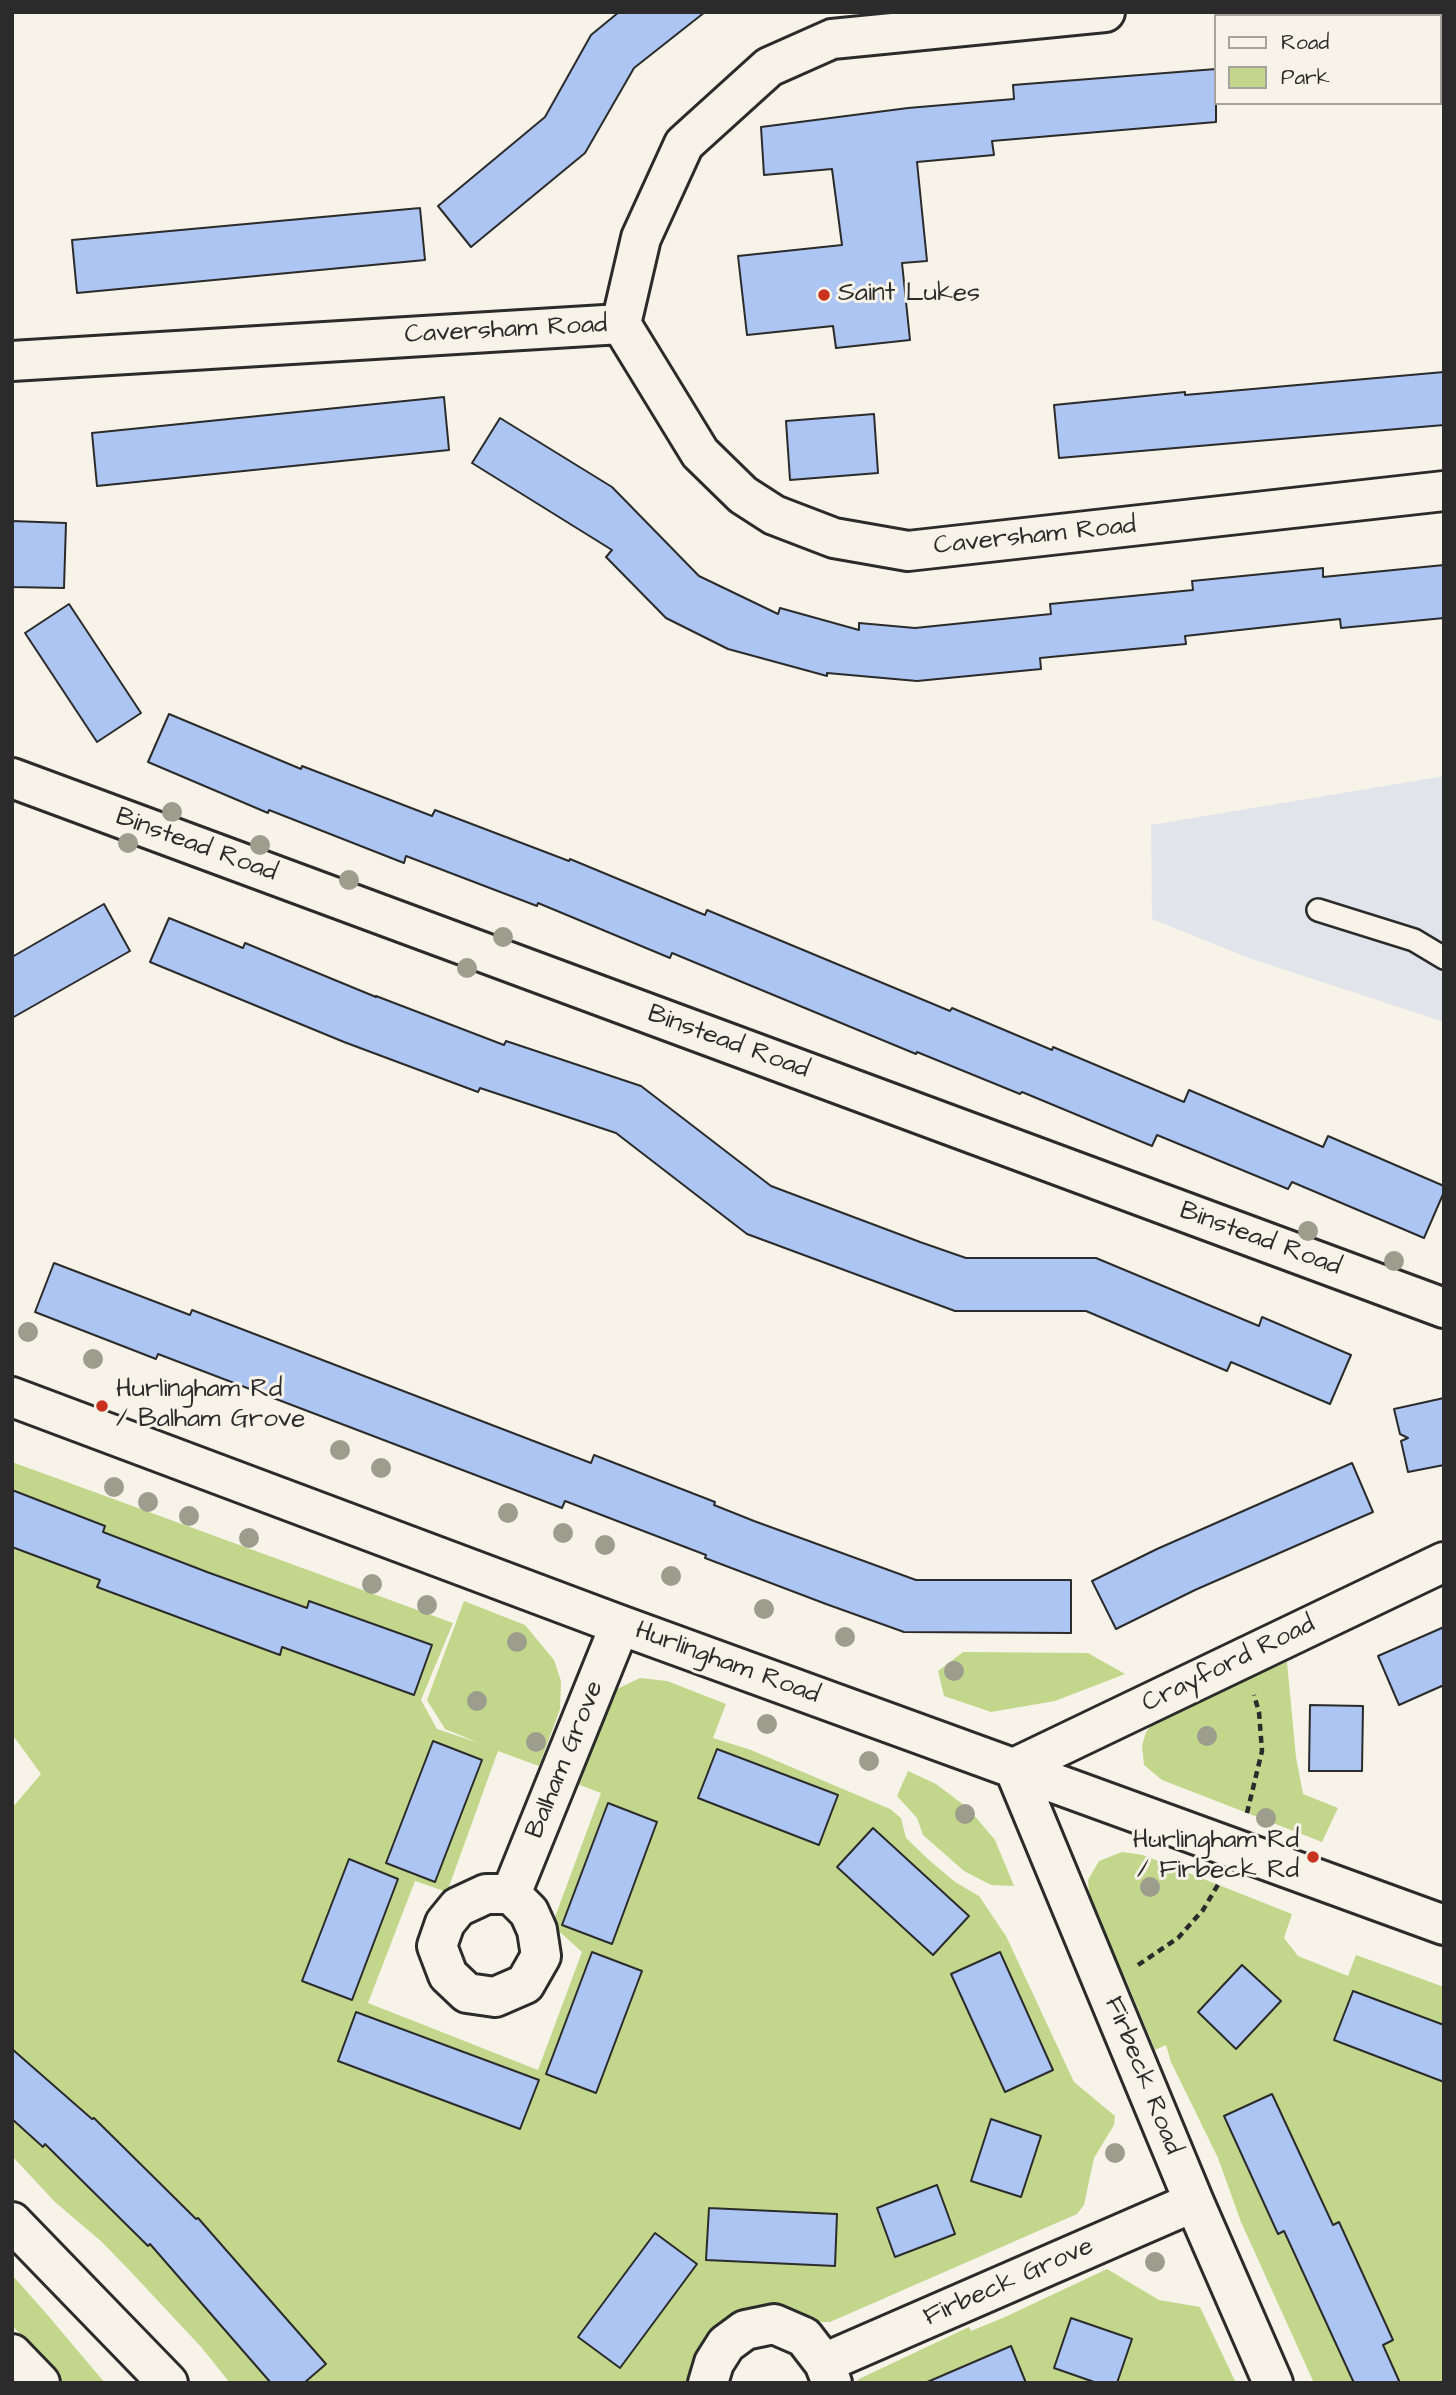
<!DOCTYPE html>
<style>
body{margin:0}
#map{position:relative;width:1456px;height:2395px;overflow:hidden;background:#f7f3e8;font-family:"Architects Daughter",sans-serif}
canvas{display:block}
.frame{position:absolute;inset:0;border:14px solid #2b2b2b;pointer-events:none}
.legend{position:absolute;left:1214px;top:14px;width:228px;height:91px;box-sizing:border-box;background:#f7f3e8;border:2px solid #a5a39c;margin:0;padding:9px 12px;list-style:none;font-size:21px;color:#2b2b2b}
.legend li{display:flex;align-items:center;gap:14px;height:35px}
.legend b{width:35px;border:2px solid #a5a39c}
</style>
<div id="map">
<canvas width="1456" height="2395"></canvas>
<div class="frame"></div>
<ul class="legend">
<li><b style="height:9px;background:#f7f3e8"></b>Road</li>
<li><b style="height:19px;background:#c2d78c"></b>Park</li>
</ul>
</div>
<script>
const g = document.querySelector('canvas').getContext('2d');
g.lineJoin = 'round';
function paint(path, color) { g.fillStyle = color; g.fill(path, 'evenodd'); }
const shape = rows => new Path2D(rows.map(r => 'M' + r).join(''));
function strokePath(path, color, width, dash) { g.strokeStyle = color; g.lineWidth = width; g.lineCap = dash ? 'butt' : 'round'; g.setLineDash(dash || []); g.stroke(path); }
function write(font, color, halo, rows, align = 'center') {
  g.font = font + ' "Architects Daughter",sans-serif'; g.lineWidth = 6; g.setLineDash([]); g.textBaseline = 'middle'; g.strokeStyle = halo; g.fillStyle = color; for (const [text, x, y, turn = 0] of rows) {
    g.save(); g.translate(x, y); g.rotate((+turn || 0) * Math.PI / 180); g.textAlign = isNaN(turn) ? turn : align; if (halo) g.strokeText(text, 0, 0); g.fillText(text, 0, 0); g.restore();
  }
}
paint(shape([
 [1444,776,1444,1022,1249,958,1152,919,1151,825]
]), '#e1e5eb');
paint(shape([
 [12,1462,453,1623,421,1700,437,1729,479,1743,445,1729,427,1700,464,1601,525,1625,554,1660,561,1681,560,1709,539,1766,498,1751,447,1892,415,1881,368,2003,538,2070,582,1952,552,1925,601,1793,572,1782,599,1706,619,1688,640,1678,667,1681,726,1704,713,1738,751,1750,890,1809,901,1818,906,1838,929,1860,955,1882,979,1896,1006,1936,1074,2082,1115,2116,1114,2125,1094,2158,1084,2205,1077,2214,830,2322,818,2322,805,2316,769,2311,693,2383,230,2383,202,2348,131,2272,102,2242,55,2202,12,2156,12,1808,41,1774,12,1734],
 [963,1652,1088,1653,1125,1674,1055,1701,991,1712,944,1696,938,1671],
 [1287,1662,1296,1757,1303,1794,1338,1808,1322,1842,1162,1780,1144,1765,1142,1746,1146,1732,1160,1715],
 [908,1771,936,1784,968,1808,995,1840,1014,1886,991,1885,964,1871,923,1835,917,1818,897,1796],
 [1122,1852,1143,1855,1292,1914,1284,1938,1298,1956,1348,1976,1356,1955,1444,1987,1444,2383,1314,2383,1241,2222,1218,2158,1171,2062,1166,2045,1155,2050,1126,1980,1090,1903,1088,1880,1099,1861],
 [1107,2269,1159,2300,1200,2307,1236,2383,855,2383,859,2379,969,2327,971,2331,1005,2317],
 [12,2275,45,2312,105,2383,63,2383,12,2325]
]), '#c2d78c');
const building = shape([
 [619,12,705,12,634,68,585,153,471,247,438,206,545,117,591,35,619,12],
 [1216,69,1216,122,992,141,994,155,917,162,927,261,902,263,910,340,836,348,833,326,747,335,738,256,842,245,832,169,764,175,761,127,908,108,1014,99,1013,85,1216,69],
 [420,208,425,260,77,293,72,240,420,208],
 [1444,372,1444,425,1059,458,1054,405,1185,392,1185,395,1444,372],
 [444,397,449,450,97,486,92,433,444,397],
 [874,414,878,473,790,480,786,421,874,414],
 [500,418,612,487,699,576,778,614,780,608,859,630,859,623,915,628,1051,614,1050,604,1193,590,1192,581,1323,568,1323,577,1444,565,1444,618,1341,628,1340,619,1185,636,1186,644,1040,658,1041,669,917,681,827,673,827,676,728,649,666,618,606,557,612,550,472,463,500,418],
 [12,521,66,523,64,588,12,587,12,521],
 [69,604,141,713,97,742,25,633,69,604],
 [169,714,301,769,302,766,432,816,435,810,569,861,570,859,705,915,707,910,950,1011,952,1008,1052,1050,1053,1047,1184,1102,1189,1090,1323,1147,1328,1136,1444,1186,1444,1192,1424,1238,1292,1182,1288,1189,1157,1135,1152,1146,1022,1092,1020,1094,917,1052,916,1054,672,953,670,958,538,903,537,906,406,856,404,863,269,810,268,813,148,762,169,714],
 [104,904,130,951,12,1018,12,957,104,904],
 [169,918,243,948,245,943,376,997,376,996,504,1045,506,1041,641,1086,771,1186,920,1242,966,1258,1096,1258,1259,1326,1262,1317,1351,1355,1330,1404,1231,1362,1227,1371,1086,1311,955,1311,747,1234,616,1133,480,1088,478,1092,344,1042,150,962,169,918],
 [54,1263,190,1315,192,1310,591,1463,594,1455,715,1502,714,1505,754,1521,916,1580,1071,1580,1071,1633,904,1632,826,1604,705,1558,706,1555,565,1501,562,1508,158,1354,156,1359,35,1312,54,1263],
 [1444,1398,1444,1465,1408,1472,1401,1441,1408,1438,1400,1434,1394,1409,1444,1398],
 [1352,1463,1373,1512,1195,1590,1116,1629,1092,1581,1157,1549,1352,1463],
 [12,1490,105,1526,103,1532,207,1572,307,1608,309,1601,432,1645,414,1695,282,1647,280,1655,207,1628,97,1587,100,1580,12,1547,12,1490],
 [1444,1627,1444,1685,1399,1705,1378,1656,1444,1627],
 [1310,1705,1363,1706,1362,1771,1309,1771,1310,1705],
 [433,1741,482,1760,435,1882,386,1863,433,1741],
 [717,1749,838,1795,819,1845,698,1798,717,1749],
 [608,1803,657,1822,612,1944,562,1925,608,1803],
 [873,1828,969,1916,933,1955,837,1867,873,1828],
 [349,1859,398,1879,352,2000,302,1981,349,1859],
 [592,1952,642,1971,596,2093,546,2074,592,1952],
 [1000,1952,1053,2070,1005,2092,951,1974,1000,1952],
 [1242,1965,1281,2001,1236,2049,1198,2012,1242,1965],
 [1353,1991,1444,2025,1444,2082,1334,2040,1353,1991],
 [356,2012,539,2080,520,2129,338,2061,356,2012],
 [12,2049,92,2119,94,2118,196,2219,198,2218,326,2364,304,2383,271,2383,150,2244,148,2246,45,2144,43,2147,12,2119,12,2049],
 [1272,2094,1333,2225,1339,2222,1393,2340,1383,2345,1400,2383,1354,2383,1284,2231,1278,2234,1224,2116,1272,2094],
 [991,2119,1041,2136,1021,2197,971,2181,991,2119],
 [937,2185,955,2234,895,2257,877,2208,937,2185],
 [709,2208,837,2214,835,2266,706,2260,709,2208],
 [655,2233,697,2264,620,2368,578,2337,655,2233],
 [1071,2318,1132,2339,1117,2383,1097,2383,1054,2368,1071,2318],
 [1011,2346,1026,2383,925,2383,1011,2346]
]);
paint(building, '#adc5f3');
strokePath(building, '#2b2b2b', 2);
const service = shape([
 [1318,910,1414,940,1444,958]
]);
const minor = shape([
 [621,324,641,238,684,144,769,67,832,39,1105,12],
 [12,361,621,324,700,453,743,495,774,515,834,538,908,551,1444,491],
 [12,778,1444,1308],
 [12,1397,620,1625,1444,1925],
 [511,1894,529,1912,537,1930,541,1956,525,1984,495,1997,467,1993,448,1975,437,1946,445,1923,458,1907,486,1894,511,1894,620,1625],
 [824,2363,1194,2202],
 [708,2383,714,2363,726,2344,745,2330,774,2324,804,2337,824,2363,832,2383],
 [1273,2383,1194,2202,1014,1768,1444,1562]
]);
const secondary = shape([
 [12,2222,168,2383],
 [12,2354,40,2383]
]);
strokePath(service, '#2b2b2b', 26);
strokePath(minor, '#2b2b2b', 44);
strokePath(secondary, '#2b2b2b', 44);
strokePath(shape([
 [1247,1813,1262,1751,1259,1712,1254,1695],
 [1138,1965,1178,1938,1203,1910,1219,1883]
]), '#2b2b2b', 4.5, [7, 5]);
strokePath(service, '#f7f3e8', 21);
strokePath(minor, '#f7f3e8', 38);
strokePath(secondary, '#f7f3e8', 38);
g.fillStyle = '#9c9d8d';
for (const [x, y] of [
 [172,812],
 [128,843],
 [260,845],
 [349,880],
 [503,937],
 [467,968],
 [1308,1231],
 [1394,1261],
 [28,1332],
 [93,1359],
 [340,1450],
 [381,1468],
 [114,1487],
 [148,1502],
 [508,1513],
 [189,1516],
 [563,1533],
 [249,1538],
 [605,1545],
 [671,1576],
 [372,1584],
 [427,1605],
 [764,1609],
 [845,1637],
 [517,1642],
 [954,1671],
 [477,1701],
 [767,1724],
 [1207,1736],
 [536,1742],
 [869,1761],
 [965,1814],
 [1266,1818],
 [1150,1887],
 [1115,2153],
 [1155,2262]
]) { g.beginPath(); g.arc(x, y, 10, 0, 2 * Math.PI); g.fill(); }
for (const [x, y, r, color] of [
 [824,295,7,"#c8321e"],
 [102,1406,7,"#c8321e"],
 [1313,1857,7,"#c8321e"]
]) { const dot = new Path2D(); dot.arc(x, y, r, 0, 2 * Math.PI); g.fillStyle = color; g.fill(dot); strokePath(dot, '#f7f3e8', 2.5); }
write('26px', '#2b2b2b', '#f7f3e8', [
 ["Saint Lukes",838,295],
 ["Hurlingham Rd",116,1391],
 ["/ Balham Grove",116,1421],
 ["Hurlingham Rd",1299,1842,"right"],
 ["/ Firbeck Rd",1299,1872,"right"]
], 'left');
write('26px', '#2b2b2b', '#f7f3e8', [
 ["Caversham Road",506,331,-3],
 ["Caversham Road",1035,537,-6],
 ["Binstead Road",196,846,20],
 ["Binstead Road",728,1043,20],
 ["Binstead Road",1260,1240,20],
 ["Hurlingham Road",727,1664,20],
 ["Crayford Road",1229,1665,-26],
 ["Balham Grove",566,1760,-68],
 ["Firbeck Road",1142,2076,68],
 ["Firbeck Grove",1009,2283,-24]
]);
</script>
